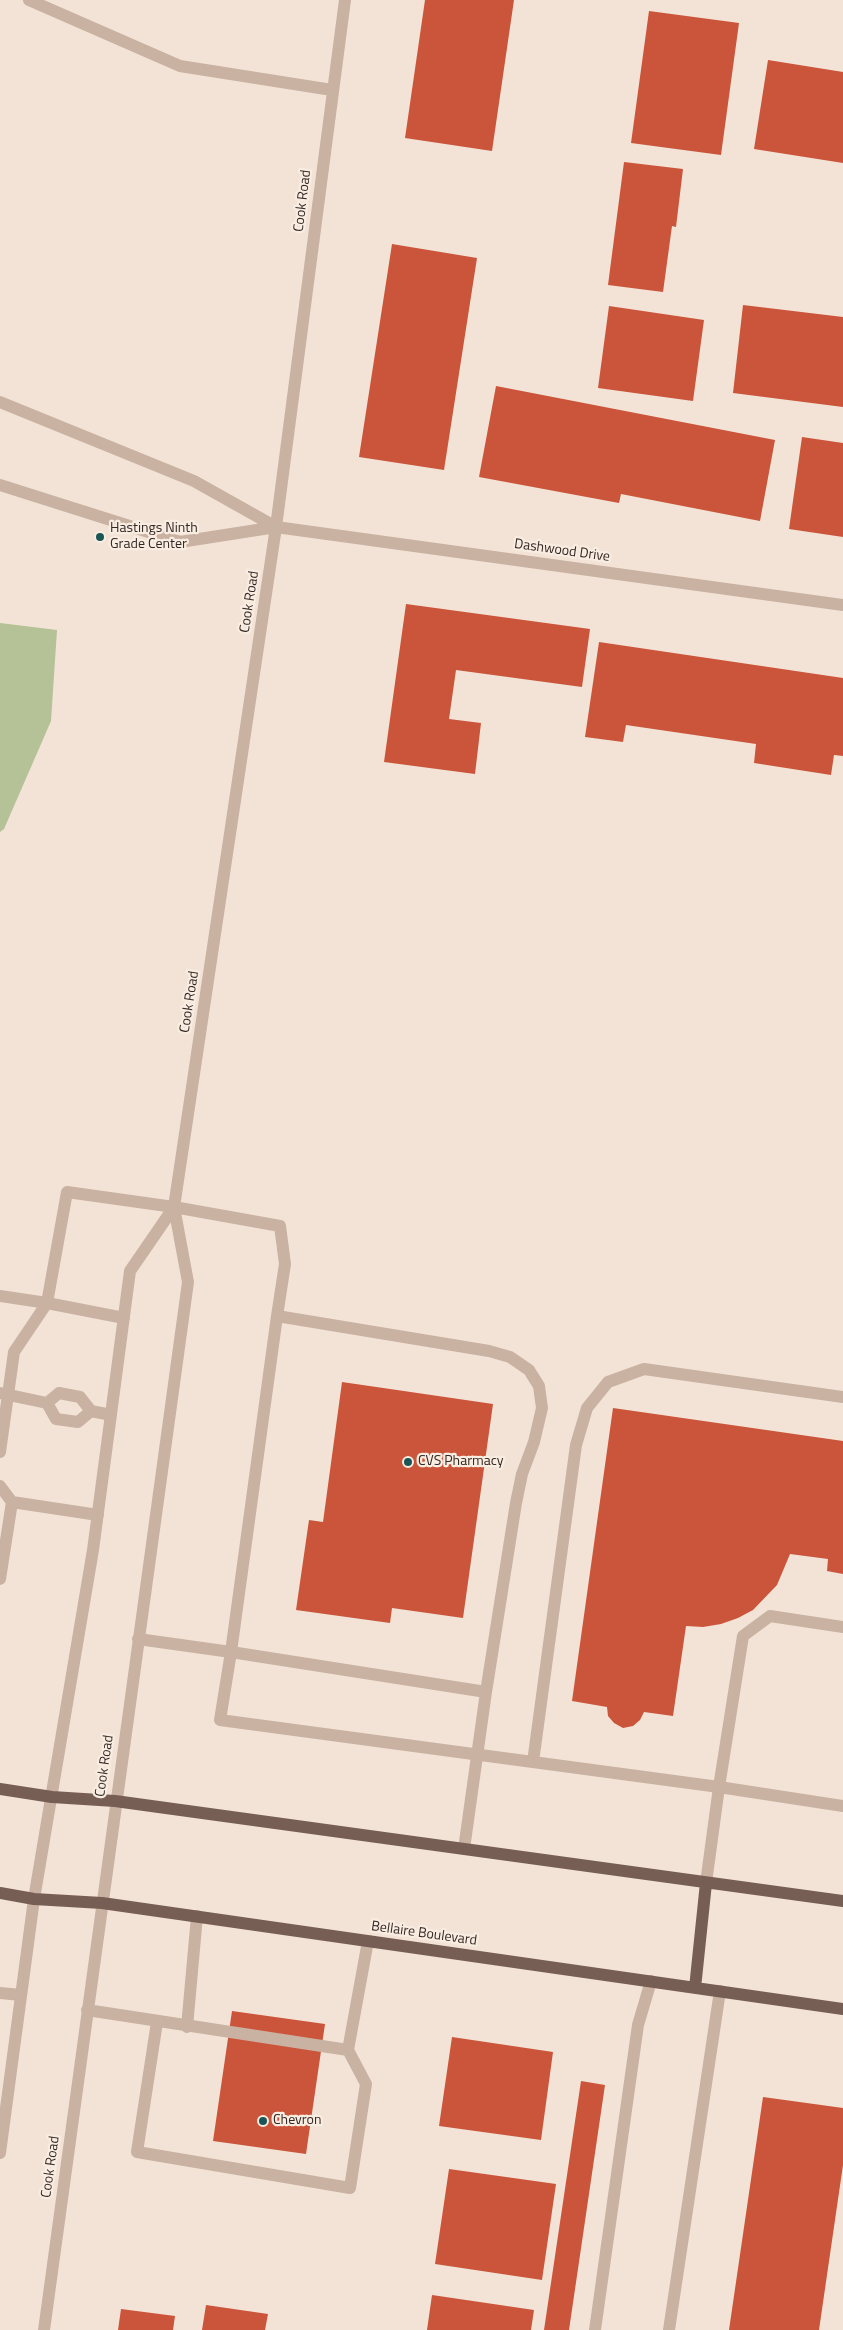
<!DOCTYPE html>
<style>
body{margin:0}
canvas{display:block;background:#f2e3d6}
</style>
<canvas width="843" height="2330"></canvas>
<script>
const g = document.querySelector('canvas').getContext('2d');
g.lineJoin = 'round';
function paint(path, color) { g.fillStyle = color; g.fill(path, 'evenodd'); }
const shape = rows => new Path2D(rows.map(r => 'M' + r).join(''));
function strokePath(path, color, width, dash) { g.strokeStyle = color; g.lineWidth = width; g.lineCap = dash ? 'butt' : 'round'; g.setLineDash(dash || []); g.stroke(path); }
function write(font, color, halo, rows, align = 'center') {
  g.font = font + ' "Titillium Web",sans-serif'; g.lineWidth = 4.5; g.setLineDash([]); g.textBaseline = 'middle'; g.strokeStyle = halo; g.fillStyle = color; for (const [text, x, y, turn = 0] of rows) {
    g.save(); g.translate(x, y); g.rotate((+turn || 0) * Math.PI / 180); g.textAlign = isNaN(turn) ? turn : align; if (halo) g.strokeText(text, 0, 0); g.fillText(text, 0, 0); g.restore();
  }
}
paint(shape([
 [0,623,57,630,51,721,4,829,0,832]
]), '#b5c196');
paint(shape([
 [425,0,514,0,492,151,405,138],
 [649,11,739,23,721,155,631,143],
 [768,60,843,72,843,163,754,149],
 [624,162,683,169,676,227,672,226,663,292,608,285],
 [392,244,477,258,444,470,359,457],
 [743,305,843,317,843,407,733,393],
 [609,306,704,320,693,401,598,388],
 [496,386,775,440,760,521,621,494,619,503,479,477],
 [802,437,843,443,843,537,789,529],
 [406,604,590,629,582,687,456,670,449,719,481,723,475,774,384,762],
 [599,642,843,678,843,756,834,755,831,775,754,763,756,744,626,725,623,742,585,737],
 [342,1382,493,1404,463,1618,392,1608,390,1623,296,1610,309,1520,323,1522],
 [613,1408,843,1441,843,1574,827,1571,828,1559,790,1554,777,1585,753,1610,738,1618,721,1624,703,1627,686,1626,673,1716,644,1712,640,1720,633,1726,623,1728,614,1723,608,1716,607,1707,572,1701],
 [232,2011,325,2024,306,2154,213,2141],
 [452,2037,553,2052,541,2140,439,2126],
 [581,2081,605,2085,569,2330,544,2330],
 [763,2097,843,2108,843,2165,819,2330,729,2330],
 [449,2169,556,2184,542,2280,435,2264],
 [432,2295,534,2310,531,2330,427,2330],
 [206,2305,268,2314,265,2330,202,2330],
 [121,2309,175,2316,173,2330,118,2330]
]), '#cb553a');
strokePath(shape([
 [29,0,180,66,332,90],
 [0,402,194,481,276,527,180,542,0,485],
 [276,527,843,605],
 [0,1296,47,1303,14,1352,0,1452],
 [124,1318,47,1303,67,1192,174,1207,280,1226,285,1264,277,1316,231,1652,486,1692,516,1503,522,1474,534,1442,542,1408,539,1386,529,1370,510,1357,489,1351,277,1316],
 [0,1393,47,1403,59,1393,80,1397,91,1411,111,1415],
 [47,1403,56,1419,78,1422,91,1411],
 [0,1486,12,1502,0,1579],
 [12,1502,98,1515],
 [138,1639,231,1652,220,1720,719,1787,743,1636,770,1616,843,1627],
 [533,1762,576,1445,587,1408,608,1382,644,1369,843,1397],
 [464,1849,486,1692],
 [706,1883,719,1787,843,1806],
 [0,1993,21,1995],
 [87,2010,348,2050],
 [157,2022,137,2152,350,2188,366,2084,348,2050,368,1941],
 [187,2027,197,1916],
 [0,2153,34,1899,93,1550,130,1271,174,1207],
 [44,2330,188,1282,174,1207,276,527,345,0],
 [595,2330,638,2025,651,1981],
 [669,2330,720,1991]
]), '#cab2a2', 12);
strokePath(shape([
 [0,1789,52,1797,115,1801,843,1901],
 [0,1893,34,1899,102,1903,843,2009],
 [695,1988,706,1883]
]), '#775e55', 12);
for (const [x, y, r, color] of [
 [100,537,5,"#195656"],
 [408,1462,5,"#195656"],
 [263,2121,5,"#195656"]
]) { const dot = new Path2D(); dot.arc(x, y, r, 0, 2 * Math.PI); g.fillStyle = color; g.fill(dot); strokePath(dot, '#f9ede2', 2); }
write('14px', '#342825', '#f9ede2', [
 ["Cook Road",303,201,-83],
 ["Dashwood Drive",562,551,8],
 ["Cook Road",250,602,-81],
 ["Cook Road",190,1002,-81],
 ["Cook Road",105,1766,-82],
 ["Bellaire Boulevard",424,1934,8],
 ["Cook Road",51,2167,-82]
]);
write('14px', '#342825', '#f9ede2', [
 ["Hastings Ninth",110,529],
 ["Grade Center",110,545],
 ["CVS Pharmacy",418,1462],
 ["Chevron",273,2121]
], 'left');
</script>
